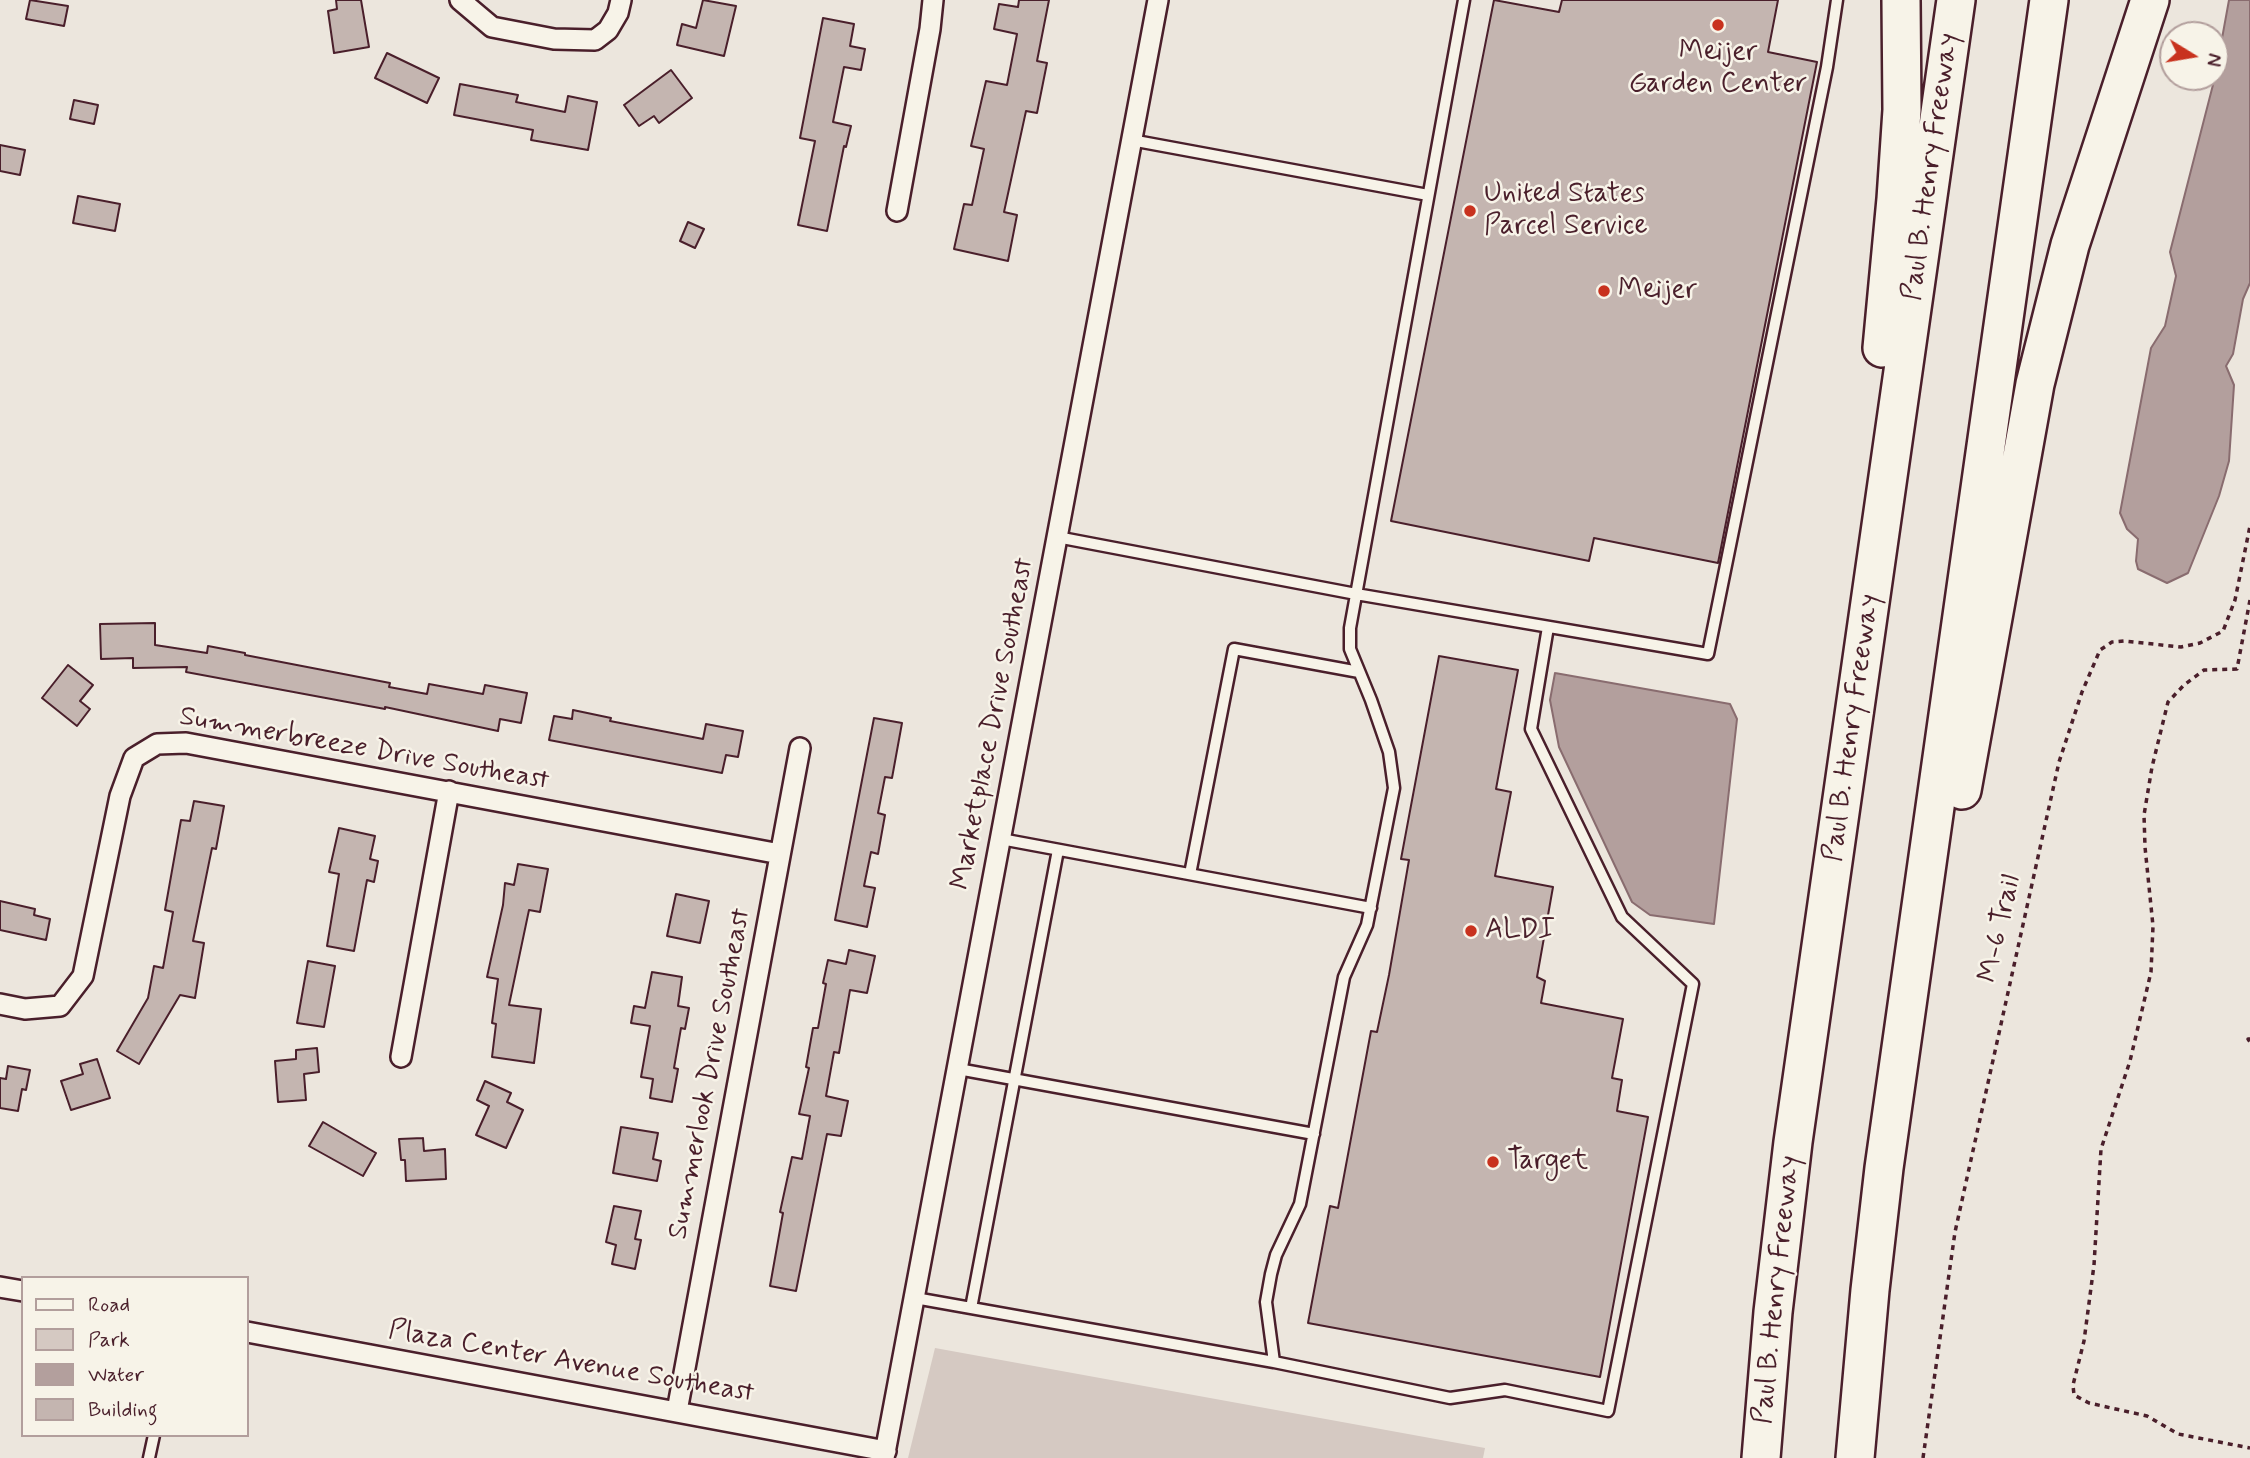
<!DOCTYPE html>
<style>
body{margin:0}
#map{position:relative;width:2250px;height:1458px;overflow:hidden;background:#ece6dd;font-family:Mynerve,sans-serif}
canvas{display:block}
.legend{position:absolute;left:21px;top:1276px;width:228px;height:161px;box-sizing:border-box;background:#f7f3e8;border:2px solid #b29e9c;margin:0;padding:9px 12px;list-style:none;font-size:21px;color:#4a1f2b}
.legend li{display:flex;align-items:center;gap:14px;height:35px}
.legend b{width:35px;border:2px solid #b29e9c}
.north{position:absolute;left:2159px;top:21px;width:70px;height:70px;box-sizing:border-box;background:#f7f3e8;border:2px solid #b29e9c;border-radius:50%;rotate:101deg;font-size:19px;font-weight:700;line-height:28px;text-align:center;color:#4a1f2b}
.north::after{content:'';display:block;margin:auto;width:24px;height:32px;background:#c8321e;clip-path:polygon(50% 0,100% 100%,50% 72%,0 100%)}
</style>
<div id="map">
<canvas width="2250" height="1458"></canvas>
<ul class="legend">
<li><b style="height:9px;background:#f7f3e8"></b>Road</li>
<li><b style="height:19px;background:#d5c9c2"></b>Park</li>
<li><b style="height:19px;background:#b39f9d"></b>Water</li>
<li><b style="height:19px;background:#c4b5b0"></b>Building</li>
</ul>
<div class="north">N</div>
</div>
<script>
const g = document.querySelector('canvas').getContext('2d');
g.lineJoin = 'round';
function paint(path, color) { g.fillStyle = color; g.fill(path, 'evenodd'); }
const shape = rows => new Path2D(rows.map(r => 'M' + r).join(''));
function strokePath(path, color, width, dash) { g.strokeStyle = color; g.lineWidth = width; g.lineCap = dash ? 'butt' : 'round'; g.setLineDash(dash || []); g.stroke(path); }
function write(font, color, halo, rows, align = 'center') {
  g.font = font + ' Mynerve,sans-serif'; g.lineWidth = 5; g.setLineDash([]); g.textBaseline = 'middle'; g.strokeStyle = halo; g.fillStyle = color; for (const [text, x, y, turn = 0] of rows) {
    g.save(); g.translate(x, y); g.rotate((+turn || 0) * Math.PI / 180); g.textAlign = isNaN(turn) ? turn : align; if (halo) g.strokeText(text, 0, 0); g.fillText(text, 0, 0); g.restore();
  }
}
paint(shape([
 [935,1348,1485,1448,1483,1458,908,1458]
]), '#d5c9c2');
const water = shape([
 [2229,0,2250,0,2250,283,2243,299,2233,354,2226,366,2234,385,2229,461,2219,496,2188,573,2167,583,2138,569,2136,561,2138,539,2127,529,2120,513,2151,348,2165,326,2176,276,2170,252,2215,77,2229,0],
 [1555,673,1730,704,1737,719,1714,924,1650,915,1632,902,1559,747,1550,700,1555,673]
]);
paint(water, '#b39f9d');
strokePath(water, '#896c6f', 2);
const building = shape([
 [30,0,68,6,64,26,26,19,30,0],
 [336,0,361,0,369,47,334,53,328,11,337,9,336,0],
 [703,0,736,6,724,56,677,45,682,24,696,28,703,0],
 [1019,0,1049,0,1037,61,1047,63,1037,113,1026,111,1004,212,1017,215,1008,261,954,249,964,204,972,205,984,149,971,146,986,81,1007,85,1017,34,994,29,999,4,1018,7,1019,0],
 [1494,0,1559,12,1562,0,1778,0,1768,52,1817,62,1718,563,1594,538,1589,561,1391,521,1494,0],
 [823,18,854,24,850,46,865,49,861,70,844,67,833,122,851,126,846,147,844,146,827,231,798,225,815,141,800,138,823,18],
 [387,53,439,78,427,103,375,78,387,53],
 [671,70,692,98,659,123,654,116,639,126,624,105,671,70],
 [460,84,518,95,516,102,565,112,568,96,597,102,588,150,531,140,533,130,454,115,460,84],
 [74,100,98,105,94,124,70,119,74,100],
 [0,145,25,150,20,175,0,171,0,145],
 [78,196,120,204,115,231,73,223,78,196],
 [688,222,704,229,695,248,680,241,688,222],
 [155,623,155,645,207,653,208,646,245,653,245,655,390,683,389,687,427,694,429,684,483,694,485,685,527,693,521,723,500,719,498,731,385,707,385,709,186,672,187,667,133,668,133,658,101,659,100,624,155,623],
 [1439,656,1518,670,1496,789,1511,792,1495,876,1553,887,1537,977,1545,981,1541,1003,1623,1019,1612,1078,1622,1080,1617,1111,1648,1117,1600,1377,1308,1323,1330,1206,1338,1208,1371,1031,1377,1032,1389,975,1409,860,1401,859,1439,656],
 [68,665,93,685,80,701,90,709,77,726,42,698,68,665],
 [573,710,611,718,610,721,703,739,706,724,743,731,738,757,726,755,722,773,549,740,554,716,572,719,573,710],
 [874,718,902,723,892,778,885,777,878,813,885,815,878,854,871,852,864,886,875,888,867,927,835,920,874,718],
 [194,801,224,806,216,849,212,848,193,941,204,943,195,998,180,995,139,1064,117,1051,148,998,154,966,163,968,173,912,165,910,181,820,190,821,194,801],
 [339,828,375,836,370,859,378,861,374,882,367,880,354,951,327,946,339,874,329,872,339,828],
 [518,864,548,869,540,912,529,910,509,1005,541,1009,534,1063,492,1057,496,1024,492,1023,498,979,487,977,503,905,505,883,514,885,518,864],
 [676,894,709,901,700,943,667,936,676,894],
 [0,901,35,909,34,915,50,919,46,940,0,930,0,901],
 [849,950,875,956,867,993,850,990,839,1053,834,1052,826,1096,848,1101,841,1136,827,1134,796,1291,770,1286,783,1213,780,1212,792,1157,802,1159,810,1116,799,1114,809,1068,806,1067,813,1028,818,1028,826,984,823,983,828,960,846,964,849,950],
 [308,961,335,966,324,1027,297,1023,308,961],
 [652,972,682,977,678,1006,689,1008,685,1029,681,1028,674,1068,678,1069,672,1102,650,1098,653,1079,641,1077,650,1026,631,1023,634,1006,645,1008,652,972],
 [317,1048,319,1072,304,1074,306,1100,278,1102,275,1061,296,1059,296,1050,317,1048],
 [97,1059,110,1098,71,1110,61,1081,83,1074,80,1064,97,1059],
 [8,1066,30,1070,26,1090,22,1089,18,1111,0,1108,0,1078,6,1079,8,1066],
 [485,1081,511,1093,507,1102,523,1110,506,1148,476,1135,489,1106,477,1100,485,1081],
 [323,1122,376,1153,363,1176,309,1146,323,1122],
 [621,1127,658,1133,653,1159,661,1161,657,1181,613,1173,621,1127],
 [423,1138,424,1151,445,1149,446,1179,406,1181,405,1160,401,1160,399,1139,423,1138],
 [614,1206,641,1211,635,1239,641,1240,635,1269,612,1264,616,1245,606,1242,614,1206]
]);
paint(building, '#c4b5b0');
strokePath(building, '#4a1f2b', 2);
const service = shape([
 [1131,140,1428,195],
 [1057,537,1356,594,1708,654,1827,67,1837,0],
 [1001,839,1371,908],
 [1190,874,1234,649,1359,672],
 [958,1069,1314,1134],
 [915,1298,1274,1362,1266,1302,1271,1274,1276,1255,1300,1204,1344,977,1367,925,1394,788,1389,752,1371,700,1350,649,1350,628,1464,0],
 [971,1308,1058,850],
 [1274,1362,1450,1398,1505,1390,1608,1411,1693,984,1622,917,1531,729,1548,627],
 [149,1458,154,1435]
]);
const minor = shape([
 [460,0,492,27,554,39,595,40,608,30,618,13,621,0],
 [897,211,930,29,933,0],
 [0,1004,25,1009,60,1006,83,976,120,796,134,758,157,744,186,743,780,854],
 [401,1057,449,791],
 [0,1287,23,1291],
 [247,1332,886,1451],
 [677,1411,800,748],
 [884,1458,1158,0]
]);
const motorway = shape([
 [1882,348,1896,199,1902,110,1901,0],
 [1962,790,2035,384,2070,245,2150,0],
 [1761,1458,1773,1312,1793,1142,1956,0],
 [1855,1458,1870,1290,1884,1168,2049,0]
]);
strokePath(service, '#4a1f2b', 15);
strokePath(minor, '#4a1f2b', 24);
strokePath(motorway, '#4a1f2b', 42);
strokePath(shape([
 [2250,600,2237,669,2204,670,2184,685,2168,702,2152,767,2144,815,2145,847,2153,926,2151,972,2130,1061,2101,1149,2094,1265,2084,1341,2073,1385,2074,1395,2089,1403,2147,1416,2178,1434,2250,1448],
 [2250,1039,2248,1039,2250,1042],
 [1923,1458,1955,1232,2059,762,2082,692,2100,650,2112,642,2124,641,2181,647,2200,643,2223,631,2235,600,2250,526]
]), '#4a1f2b', 3.5, [5, 5]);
strokePath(service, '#f7f3e8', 10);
strokePath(minor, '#f7f3e8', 19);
strokePath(motorway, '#f7f3e8', 37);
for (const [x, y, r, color] of [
 [1718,25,7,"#c8321e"],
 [1470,211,7,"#c8321e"],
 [1604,291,7,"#c8321e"],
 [1471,931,7,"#c8321e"],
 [1493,1162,7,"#c8321e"]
]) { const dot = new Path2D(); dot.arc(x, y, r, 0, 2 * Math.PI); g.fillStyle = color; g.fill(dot); strokePath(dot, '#f7f3e8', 2.5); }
write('28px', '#4a1f2b', '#f7f3e8', [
 ["Meijer",1718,53,"center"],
 ["Garden Center",1718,85,"center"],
 ["United States",1484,195],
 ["Parcel Service",1484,227],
 ["Meijer",1618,291],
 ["ALDI",1485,931],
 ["Target",1507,1162]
], 'left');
write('28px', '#4a1f2b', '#f7f3e8', [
 ["Paul B. Henry Freeway",1932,167,-82],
 ["Marketplace Drive Southeast",994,724,-79],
 ["Paul B. Henry Freeway",1853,728,-82],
 ["Summerbreeze Drive Southeast",364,750,10],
 ["M-6 Trail",2001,929,-77],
 ["Summerlook Drive Southeast",711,1074,-79],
 ["Paul B. Henry Freeway",1778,1290,-84],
 ["Plaza Center Avenue Southeast",571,1363,10]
]);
</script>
